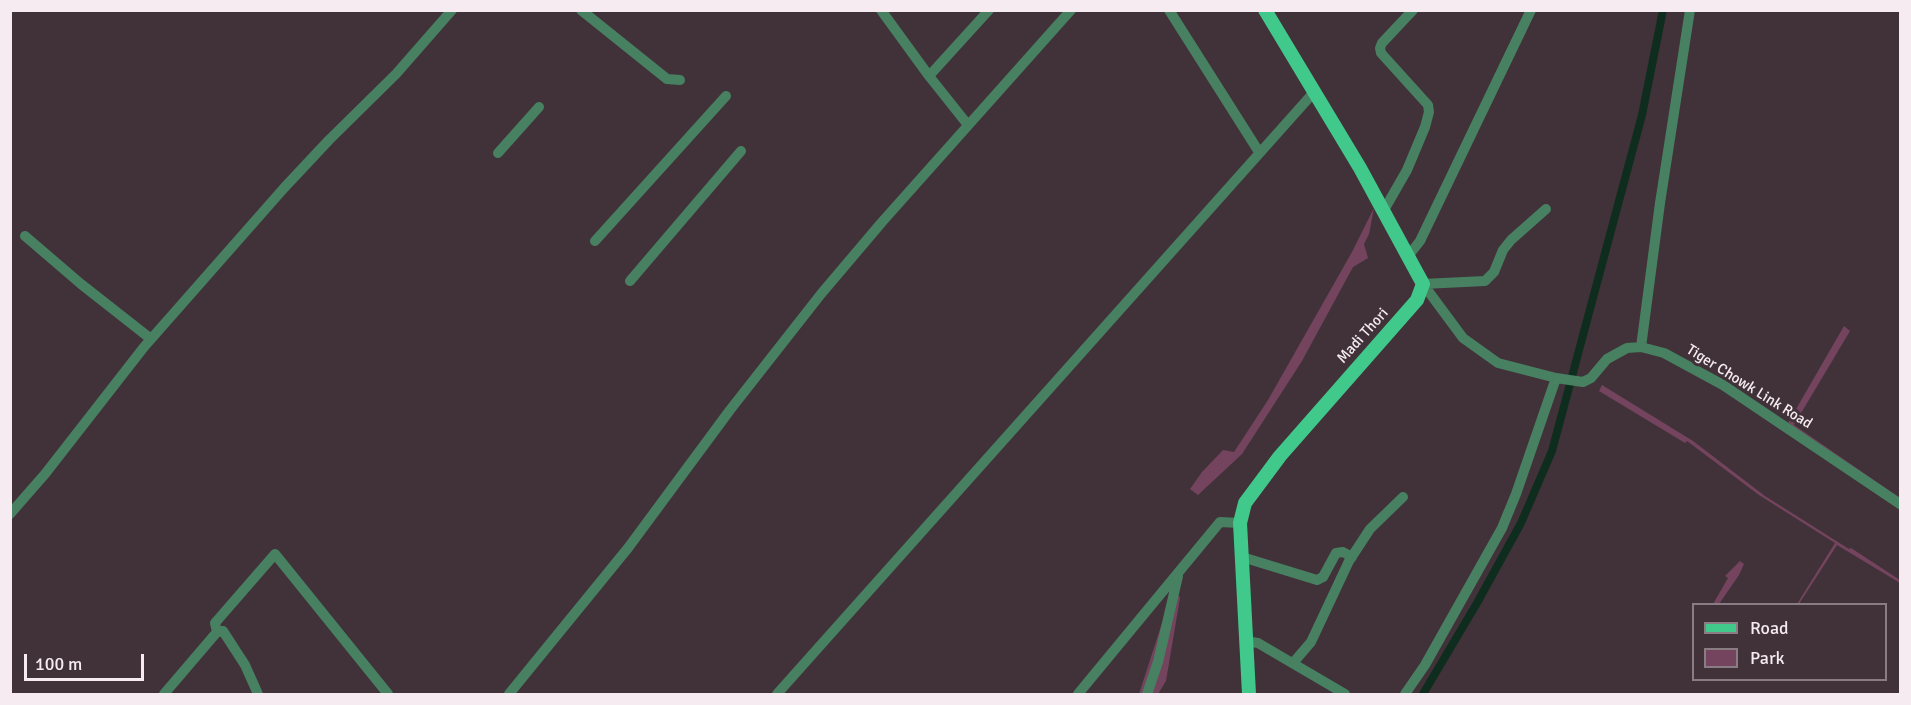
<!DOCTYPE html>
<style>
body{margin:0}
#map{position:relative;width:1911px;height:705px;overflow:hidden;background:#413239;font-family:Signika,sans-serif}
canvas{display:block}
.frame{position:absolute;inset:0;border:12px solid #f5ebf0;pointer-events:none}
.legend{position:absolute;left:1692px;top:603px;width:195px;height:78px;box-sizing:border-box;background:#413239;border:2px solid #897c82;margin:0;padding:8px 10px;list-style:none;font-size:18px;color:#f5ebf0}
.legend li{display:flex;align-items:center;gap:12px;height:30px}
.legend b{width:30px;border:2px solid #897c82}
.scale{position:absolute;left:24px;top:654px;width:120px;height:27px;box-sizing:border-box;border:3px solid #f5ebf0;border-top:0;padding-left:8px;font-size:18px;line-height:21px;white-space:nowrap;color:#f5ebf0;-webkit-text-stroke:4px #413239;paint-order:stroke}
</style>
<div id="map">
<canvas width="1911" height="705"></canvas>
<div class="frame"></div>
<ul class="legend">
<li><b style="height:8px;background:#41c98b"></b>Road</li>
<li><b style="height:16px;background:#74445e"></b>Park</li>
</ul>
<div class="scale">100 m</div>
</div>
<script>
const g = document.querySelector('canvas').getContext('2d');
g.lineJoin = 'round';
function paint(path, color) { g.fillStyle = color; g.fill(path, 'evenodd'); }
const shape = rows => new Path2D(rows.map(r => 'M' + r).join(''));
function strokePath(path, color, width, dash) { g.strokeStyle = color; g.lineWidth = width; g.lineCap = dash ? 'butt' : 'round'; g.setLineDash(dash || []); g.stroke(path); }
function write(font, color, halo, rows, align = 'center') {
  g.font = font + ' Signika,sans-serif'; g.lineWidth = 6; g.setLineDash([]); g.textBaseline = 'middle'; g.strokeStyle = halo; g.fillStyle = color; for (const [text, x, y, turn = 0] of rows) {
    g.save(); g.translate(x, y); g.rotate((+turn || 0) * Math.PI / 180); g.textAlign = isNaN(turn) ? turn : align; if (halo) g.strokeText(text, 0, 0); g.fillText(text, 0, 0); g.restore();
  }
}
paint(shape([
 [1374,208,1369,234,1364,244,1368,258,1353,267,1302,361,1242,454,1198,495,1190,489,1202,472,1223,450,1234,452,1268,400,1352,252],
 [1844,326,1850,331,1794,425,1900,498,1900,500,1788,423],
 [1602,385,1693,441,1765,496,1849,549,1851,548,1900,580,1900,583,1837,545,1799,604,1797,604,1835,543,1759,495,1687,441,1685,443,1599,391],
 [1740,561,1744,564,1739,575,1719,604,1713,604,1728,578,1725,576],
 [1174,586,1180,598,1166,681,1158,694,1139,694]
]), '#74445e');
strokePath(shape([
 [1423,694,1477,603,1521,523,1552,451,1642,115,1663,10]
]), '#0f2d1e', 8);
strokePath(shape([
 [581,10,667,79,680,80],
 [881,10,929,76,968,125],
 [1169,10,1259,152],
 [929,76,989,10],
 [498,153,539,107],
 [1384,210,1407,170,1425,127,1429,112,1428,105,1381,53,1380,48,1382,43,1413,10],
 [25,236,81,284,151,339],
 [595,241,726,96],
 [1409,255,1420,241,1531,10],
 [630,281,741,151],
 [1423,284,1463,338,1498,363,1556,378,1583,382,1591,378,1607,359,1627,348,1641,347,1664,353,1723,385,1900,504],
 [1423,284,1485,281,1494,272,1503,250,1511,240,1546,209],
 [1641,347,1660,203,1690,10],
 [10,514,45,474,144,347,284,188,329,140,396,74,452,10],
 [1242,557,1317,580,1323,577,1336,553,1343,552,1352,557],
 [217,632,215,623,275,554,388,694],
 [1245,641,1258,643,1345,694],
 [1293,663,1311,642,1349,561,1370,529,1403,497],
 [164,694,217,632,223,631,245,665,258,694],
 [509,694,628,548,730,410,821,294,882,222,1071,10],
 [777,694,1315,91],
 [1078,694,1220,522,1240,523],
 [1147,694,1158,662,1178,576],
 [1405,694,1425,665,1502,528,1516,494,1556,378]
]), '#478162', 10);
strokePath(shape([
 [1249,694,1240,523,1245,503,1280,456,1417,300,1423,284,1360,168,1265,10]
]), '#41c98b', 14);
write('15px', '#f5ebf0', '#413239', [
 ["Madi Thori",1363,336,-48],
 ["Tiger Chowk Link Road",1749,387,32]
]);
</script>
